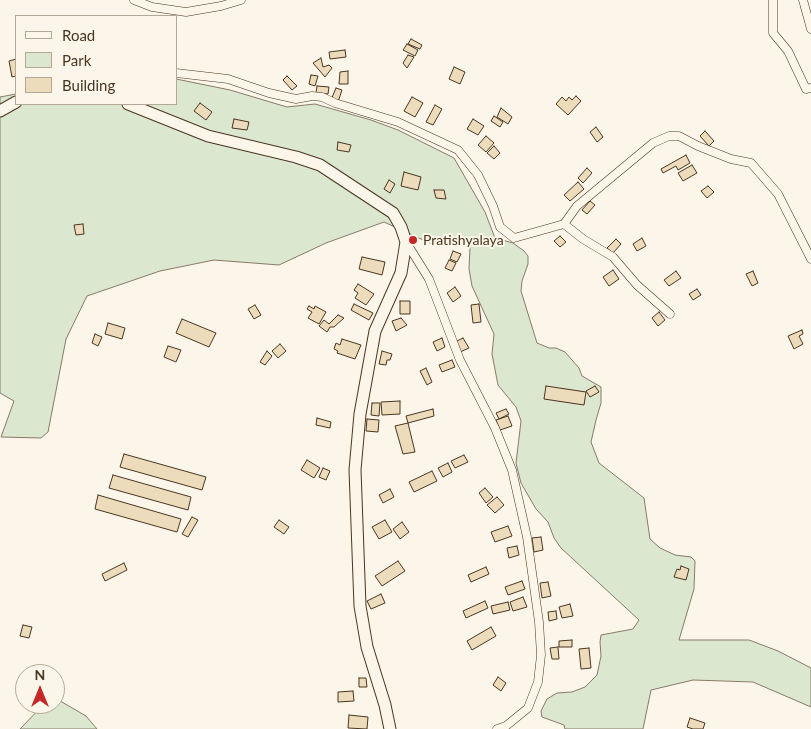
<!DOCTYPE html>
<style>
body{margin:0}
#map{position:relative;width:811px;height:729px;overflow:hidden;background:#fbf6e9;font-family:Lato,sans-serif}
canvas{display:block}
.legend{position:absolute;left:15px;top:15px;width:162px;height:90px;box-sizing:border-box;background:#fbf6e9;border:1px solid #b4a999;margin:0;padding:6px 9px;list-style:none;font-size:15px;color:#4a3520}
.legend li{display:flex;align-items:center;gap:10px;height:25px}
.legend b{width:25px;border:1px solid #b4a999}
.north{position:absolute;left:15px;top:664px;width:50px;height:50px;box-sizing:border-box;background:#fbf6e9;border:1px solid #b4a999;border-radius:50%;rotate:0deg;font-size:14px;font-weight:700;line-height:20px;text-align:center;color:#4a3520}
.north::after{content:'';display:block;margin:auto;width:18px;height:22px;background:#c62828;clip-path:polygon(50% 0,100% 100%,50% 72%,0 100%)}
</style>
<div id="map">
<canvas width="811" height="729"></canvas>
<ul class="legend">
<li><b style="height:6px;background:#fbf6e9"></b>Road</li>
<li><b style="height:14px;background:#dce7d0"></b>Park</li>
<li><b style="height:14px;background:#ecdcbc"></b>Building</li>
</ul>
<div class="north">N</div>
</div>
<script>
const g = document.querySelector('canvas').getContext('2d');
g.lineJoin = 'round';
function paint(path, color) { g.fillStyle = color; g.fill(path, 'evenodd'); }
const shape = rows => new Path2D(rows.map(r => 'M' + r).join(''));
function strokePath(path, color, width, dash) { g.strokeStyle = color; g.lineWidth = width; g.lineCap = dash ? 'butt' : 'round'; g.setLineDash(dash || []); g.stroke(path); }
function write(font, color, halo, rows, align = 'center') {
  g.font = font + ' Lato,sans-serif'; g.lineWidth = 4; g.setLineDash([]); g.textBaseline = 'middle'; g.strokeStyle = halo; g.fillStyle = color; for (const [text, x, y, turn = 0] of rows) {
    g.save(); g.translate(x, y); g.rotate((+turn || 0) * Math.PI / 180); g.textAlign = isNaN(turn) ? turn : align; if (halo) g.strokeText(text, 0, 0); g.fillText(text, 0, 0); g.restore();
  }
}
const green = shape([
 [176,79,230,90,287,107,315,104,371,120,398,130,454,158,485,212,495,238,513,243,524,251,528,256,528,264,522,281,521,291,537,343,549,348,556,348,565,352,579,368,582,376,601,387,601,403,596,420,591,442,599,463,644,498,650,539,660,548,675,555,691,557,695,561,694,589,679,640,749,640,778,651,811,668,811,707,753,682,693,680,651,690,643,729,565,729,564,725,542,717,541,711,547,699,557,693,572,692,585,687,597,675,601,656,600,642,601,635,633,629,639,620,561,548,554,538,548,522,536,509,521,483,516,463,521,421,516,407,498,385,492,354,494,334,472,286,469,269,470,247,460,241,447,239,432,244,384,222,326,243,279,265,214,260,160,271,87,296,66,339,48,432,41,438,1,437,14,401,0,393,0,97,16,94,16,104,176,104,176,79],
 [55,698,86,716,97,729,20,729,44,704,55,704,55,698]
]);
paint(green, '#dce7d0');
strokePath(green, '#887966', 1);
const building = shape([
 [411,39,422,45,420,49,408,44,411,39],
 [407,44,418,50,415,56,403,50,407,44],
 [345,50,346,57,330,59,329,52,345,50],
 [408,55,414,57,407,68,403,63,408,55],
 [321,58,323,67,329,65,332,68,325,77,313,63,321,58],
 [16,59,16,76,12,77,9,61,16,59],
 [454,67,465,72,460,84,449,79,454,67],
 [348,71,348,84,339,84,340,72,348,71],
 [311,75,318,76,315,86,309,84,311,75],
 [287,76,297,86,292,90,283,80,287,76],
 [317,86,329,87,328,94,316,93,317,86],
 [336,88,342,90,338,102,331,100,336,88],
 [576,96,581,101,568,115,556,104,562,97,566,101,569,97,572,100,576,96],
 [412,97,423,103,415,117,404,111,412,97],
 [200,103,212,112,206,120,194,111,200,103],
 [435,105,442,109,433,125,426,122,435,105],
 [501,108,512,117,508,124,497,117,501,108],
 [494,116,503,122,500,127,491,121,494,116],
 [234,119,249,122,247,130,232,128,234,119],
 [473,119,484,126,478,135,467,129,473,119],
 [596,127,603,137,597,142,590,132,596,127],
 [705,131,714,141,709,146,700,136,705,131],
 [486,136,494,143,486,152,478,145,486,136],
 [338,142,351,145,349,152,337,150,338,142],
 [494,146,500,153,494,159,487,153,494,146],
 [686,155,690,163,678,170,676,166,663,173,661,169,686,155],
 [692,165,697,173,683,181,678,173,692,165],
 [587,168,592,173,583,183,578,178,587,168],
 [404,172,421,177,418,190,401,186,404,172],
 [389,180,395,184,390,193,384,189,389,180],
 [578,182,584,189,570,201,564,195,578,182],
 [708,186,714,192,707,198,701,191,708,186],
 [434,190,444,190,446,199,436,198,434,190],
 [590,201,595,205,587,214,582,210,590,201],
 [83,224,84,234,76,235,74,225,83,224],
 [560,236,566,242,560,247,554,241,560,236],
 [642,238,646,246,637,251,633,244,642,238],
 [616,239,621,244,613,253,607,248,616,239],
 [453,251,461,254,457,262,450,259,453,251],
 [362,257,385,262,382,275,359,269,362,257],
 [449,260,456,263,452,271,445,268,449,260],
 [613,270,619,279,609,286,603,277,613,270],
 [676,271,681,278,669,286,664,280,676,271],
 [753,271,758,283,752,286,746,274,753,271],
 [358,284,374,294,366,305,355,298,358,293,354,290,358,284],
 [455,287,461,296,453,302,447,293,455,287],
 [697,289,701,295,693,300,689,294,697,289],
 [400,301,410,301,410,314,400,314,400,301],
 [354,304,373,313,369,320,351,310,354,304],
 [479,304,481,322,473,323,471,305,479,304],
 [255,305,261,315,254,319,248,309,255,305],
 [309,306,314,309,315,306,326,312,319,324,308,318,312,312,307,309,309,306],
 [659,312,665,320,658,326,652,318,659,312],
 [338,315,344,318,334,327,330,327,327,332,319,326,324,320,329,324,338,315],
 [401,318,407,325,396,331,392,321,401,318],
 [182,319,216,333,209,347,176,333,182,319],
 [108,323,125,328,122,339,105,334,108,323],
 [802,330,803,334,799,336,803,344,794,349,788,336,802,330],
 [95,334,102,337,98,346,92,343,95,334],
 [442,338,445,347,437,351,433,342,442,338],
 [463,338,469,348,460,352,455,342,463,338],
 [342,339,361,345,355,359,337,353,338,351,334,349,336,343,340,345,342,339],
 [280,344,286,351,278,358,272,351,280,344],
 [168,346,181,350,176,362,164,357,168,346],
 [267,351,272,356,265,365,260,362,267,351],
 [382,351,392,354,390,360,387,360,386,365,379,364,382,351],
 [452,360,455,367,442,372,439,365,452,360],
 [426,368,432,382,427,385,420,371,426,368],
 [546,386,586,392,584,405,544,399,546,386],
 [595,386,599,392,590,397,586,391,595,386],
 [400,401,400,414,382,415,381,402,400,401],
 [372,403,380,403,379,416,371,415,372,403],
 [433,409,434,416,408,423,406,416,433,409],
 [506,409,509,414,499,419,496,413,506,409],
 [508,416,512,426,500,430,496,420,508,416],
 [317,418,331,422,330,428,316,425,317,418],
 [367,419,379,420,378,432,366,431,367,419],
 [408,423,415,452,403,454,395,426,408,423],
 [124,454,206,477,202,490,120,467,124,454],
 [464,455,468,462,455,468,451,461,464,455],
 [307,460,320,468,314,478,301,470,307,460],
 [448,463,452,472,443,477,438,468,448,463],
 [323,468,330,471,326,480,319,477,323,468],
 [432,471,437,481,414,492,409,482,432,471],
 [113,475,191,497,188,510,109,488,113,475],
 [485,488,493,497,486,503,479,493,485,488],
 [390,489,394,497,383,503,379,495,390,489],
 [98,495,181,519,177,532,95,509,98,495],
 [497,497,504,505,495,513,487,505,497,497],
 [192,517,198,520,188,537,182,534,192,517],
 [279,520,289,527,284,534,274,527,279,520],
 [385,520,392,532,379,539,372,527,385,520],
 [402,522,409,532,400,539,393,529,402,522],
 [508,526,512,536,495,542,491,532,508,526],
 [541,537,543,550,534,552,532,538,541,537],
 [517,546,519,555,509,558,507,548,517,546],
 [398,561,405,571,382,586,375,576,398,561],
 [124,563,127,570,105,581,102,574,124,563],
 [681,566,689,569,686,580,674,577,677,569,680,570,681,566],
 [486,567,489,574,471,582,468,575,486,567],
 [522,581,525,589,508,595,505,587,522,581],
 [548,582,551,596,542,598,540,583,548,582],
 [381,594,385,603,371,609,367,601,381,594],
 [523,597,527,607,513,611,510,602,523,597],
 [485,601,488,608,466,618,463,611,485,601],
 [508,602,510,610,493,614,491,606,508,602],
 [570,604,573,616,562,618,559,607,570,604],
 [556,611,557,619,549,621,548,612,556,611],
 [23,625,32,627,29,638,20,636,23,625],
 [491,627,496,636,472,650,467,641,491,627],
 [572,640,572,647,559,647,559,641,572,640],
 [558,647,559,659,552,659,550,648,558,647],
 [589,648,591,668,581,669,579,649,589,648],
 [498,677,506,683,501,691,493,685,498,677],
 [359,678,366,678,367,687,359,687,359,678],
 [353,691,354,701,338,702,338,692,353,691],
 [349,715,368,717,367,729,348,728,349,715],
 [690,718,705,723,703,729,693,729,687,727,690,718]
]);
paint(building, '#ecdcbc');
strokePath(building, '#4a3520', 1);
const street = shape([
 [134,0,152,7,186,12,221,6,241,0],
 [773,0,773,33,788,51,806,89,811,88],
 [803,0,811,29],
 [176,73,228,79,269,93,296,99,312,96,322,97,335,103,398,122,458,150,478,175,493,206,500,227,514,238,564,224,577,206,653,143,669,136,679,136,698,146,731,159,751,163,778,194,811,259],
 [564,224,583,239,613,257,637,285,670,314],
 [406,242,429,279,460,360,495,428,512,470,527,537,539,622,541,655,538,682,528,708,506,726,497,729]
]);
const secondary = shape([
 [128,104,208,136,296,157,320,165,393,213,401,227,406,242,401,273,375,331,360,414,355,470,360,606,367,647,385,705,390,729],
 [0,111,16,102]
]);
strokePath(street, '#4a3520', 9);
strokePath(secondary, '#4a3520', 13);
strokePath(street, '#fbf6e9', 8);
strokePath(secondary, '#fbf6e9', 11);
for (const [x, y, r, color] of [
 [413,240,5,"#c62828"]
]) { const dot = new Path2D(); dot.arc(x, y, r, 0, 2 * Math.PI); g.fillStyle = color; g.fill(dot); strokePath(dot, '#fbf6e9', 2); }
write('14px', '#4a3520', '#fbf6e9', [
 ["Pratishyalaya",423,240]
], 'left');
</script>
